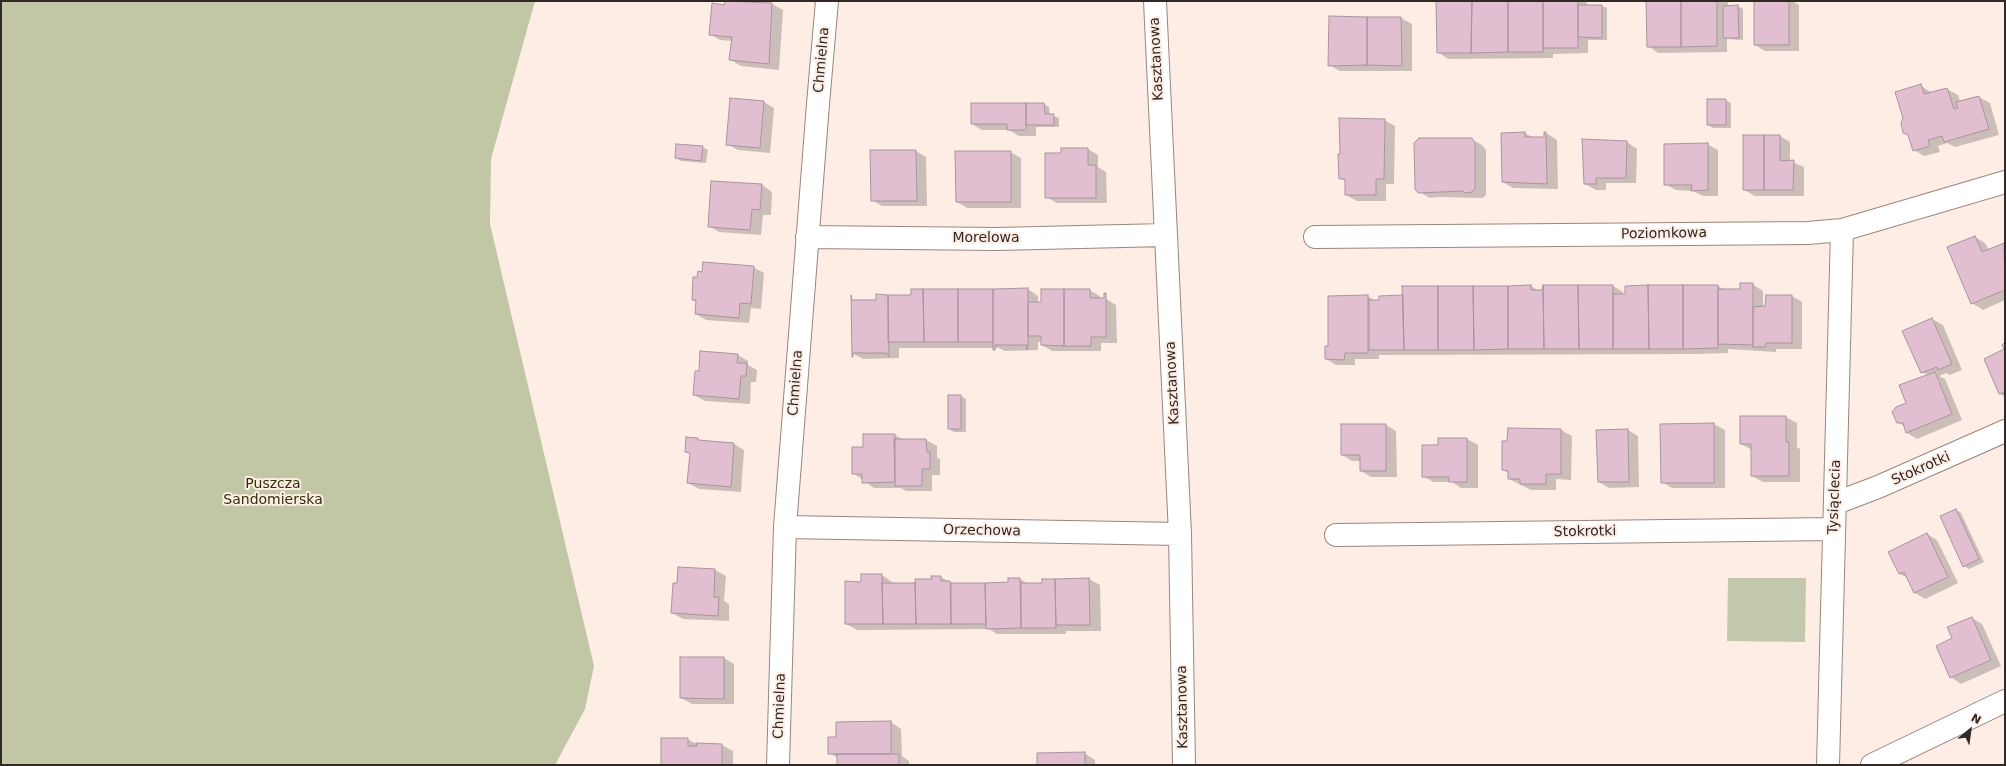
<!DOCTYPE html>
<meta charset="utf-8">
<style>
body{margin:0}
#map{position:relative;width:2006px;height:766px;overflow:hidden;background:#feede5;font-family:"DejaVu Sans",sans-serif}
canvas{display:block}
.frame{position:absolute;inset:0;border:2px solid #312925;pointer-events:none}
.north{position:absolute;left:1950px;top:710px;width:40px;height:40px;-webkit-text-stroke:3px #feede5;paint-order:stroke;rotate:29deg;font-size:11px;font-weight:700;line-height:16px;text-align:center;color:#312925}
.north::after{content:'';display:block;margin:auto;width:14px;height:18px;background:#312925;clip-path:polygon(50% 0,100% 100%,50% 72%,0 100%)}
</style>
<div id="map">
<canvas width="2006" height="766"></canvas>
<div class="frame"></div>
<div class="north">N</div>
</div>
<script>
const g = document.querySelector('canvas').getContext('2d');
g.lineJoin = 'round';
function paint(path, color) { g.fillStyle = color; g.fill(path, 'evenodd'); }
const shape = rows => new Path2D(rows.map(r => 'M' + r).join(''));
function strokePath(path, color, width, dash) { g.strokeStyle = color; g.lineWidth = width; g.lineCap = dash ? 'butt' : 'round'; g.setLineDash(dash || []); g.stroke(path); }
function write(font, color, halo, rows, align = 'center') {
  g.font = font + ' "DejaVu Sans",sans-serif'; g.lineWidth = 4; g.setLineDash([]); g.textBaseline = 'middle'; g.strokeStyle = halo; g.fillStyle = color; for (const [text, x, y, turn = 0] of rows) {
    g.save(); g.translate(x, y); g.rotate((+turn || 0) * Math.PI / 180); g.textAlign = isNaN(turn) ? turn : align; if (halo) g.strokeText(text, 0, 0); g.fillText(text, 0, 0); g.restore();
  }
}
paint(shape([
 [1728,578,1806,578,1805,642,1727,641]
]), '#c3c8ad');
paint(shape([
 [1,1,535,1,491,159,490,224,594,666,585,709,555,765,1,765]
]), '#c1c7a5');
paint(shape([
 [726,1,772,4,783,10,779,70,741,66,731,60,732,41,720,40,710,34,725,6],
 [1437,1,1586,1,1588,6,1602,6,1607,8,1607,40,1588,40,1588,53,1553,54,1553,58,1448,59,1438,52],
 [1647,1,1728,1,1728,6,1738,6,1743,9,1743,40,1727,39,1727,52,1658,53,1648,46],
 [1755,1,1792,1,1799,5,1799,51,1765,51,1755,45],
 [1330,17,1401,18,1412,24,1412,71,1340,71,1329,65],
 [1920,85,1932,93,1947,89,1958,95,1960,102,1979,97,1990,103,1999,135,1955,147,1947,143,1938,146,1940,152,1924,156,1914,150],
 [1725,100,1731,103,1731,128,1713,128,1708,125],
 [764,102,774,108,770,153,738,150,727,144],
 [1026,104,1044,104,1049,107,1050,115,1059,118,1059,127,1036,127,1036,136,1019,136,1009,130,982,130,972,124],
 [1384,120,1395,126,1394,184,1386,184,1386,201,1357,201,1346,195,1346,182,1340,178],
 [1525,133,1534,138,1545,138,1546,133,1557,140,1558,189,1513,188,1503,182,1502,134],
 [1780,136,1790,142,1790,161,1804,167,1804,196,1755,196,1744,190],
 [1471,139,1482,145,1486,150,1486,195,1483,198,1438,197,1430,198,1419,192],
 [1627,142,1637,149,1636,183,1606,183,1606,190,1596,190,1585,184],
 [1707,144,1718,150,1718,196,1703,196,1693,191,1676,190,1665,184],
 [702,147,708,150,706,163,681,161,676,158],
 [1088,149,1098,155,1098,167,1106,172,1107,203,1057,203,1046,197,1062,154],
 [916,151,926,157,927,206,882,206,872,200],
 [1010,152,1021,158,1021,208,967,208,957,202],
 [712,182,762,185,772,192,771,215,763,215,761,235,719,232,709,226],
 [1975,237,1985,243,1989,250,2005,244,2005,300,1983,310,1972,303],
 [753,267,764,273,761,309,751,308,749,323,706,320,696,314,697,302,693,300,703,273],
 [1752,284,1763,291,1763,307,1792,296,1802,302,1802,349,1776,349,1776,352,1728,349,1728,353,1695,354,1379,355,1379,359,1355,359,1355,365,1336,365,1326,359,1329,347,1329,297,1368,296,1375,301,1404,296,1404,287,1531,286,1539,291,1613,286,1623,292,1623,295,1718,286,1725,290,1741,290],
 [1028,289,1038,296,1038,303,1089,290,1100,296,1100,299,1106,299,1116,305,1117,343,1101,343,1101,351,1052,351,1042,345,1042,342,1038,342,1038,350,1005,351,999,348,899,348,899,358,863,359,852,353,877,301,912,296],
 [1932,319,1943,325,1962,370,1950,375,1946,373,1939,376,1945,379,1962,420,1917,439,1907,433,1904,426,1898,422,1907,404,1928,375,1922,372],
 [2005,350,2005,397,2000,394],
 [738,355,748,361,748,365,757,370,756,382,751,382,750,404,705,401,694,395,700,372],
 [961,396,966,399,966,432,954,432,949,429],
 [1786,417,1797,423,1797,447,1800,449,1800,482,1763,482,1752,476,1752,450,1741,444],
 [1714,424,1725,430,1725,488,1672,488,1662,482,1661,425],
 [1386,425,1396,431,1397,477,1371,477,1361,471,1361,461,1352,461,1342,455],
 [1509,429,1561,430,1572,436,1571,480,1556,479,1556,490,1531,490,1509,479,1509,473,1503,470],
 [1628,430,1638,436,1639,487,1609,488,1599,482],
 [895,435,904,440,926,440,937,446,937,458,940,459,940,475,932,475,932,491,906,491,901,488,874,488,853,473,864,448],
 [698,439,702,441,734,444,744,450,741,492,699,489,688,483,691,454,686,452],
 [1467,439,1478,445,1478,488,1461,488,1452,482,1433,482,1423,476,1439,446],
 [1956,510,1961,513,1984,562,1969,569,1964,566],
 [1927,534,1937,540,1958,583,1925,599,1915,593,1908,578,1900,574,1890,552],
 [679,568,715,570,726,576,724,601,729,604,729,621,683,619,672,613,678,584],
 [882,575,892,582,892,584,916,584,941,577,953,584,1009,583,1009,579,1020,579,1028,584,1043,584,1043,580,1089,579,1100,585,1101,631,1066,631,1066,634,997,634,989,629,857,630,846,624,862,583],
 [1972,618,1982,624,2001,666,1961,684,1951,677,1954,639],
 [724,658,734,664,734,704,692,704,681,698],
 [891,722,901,729,902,756,909,761,909,765,838,765,838,758,829,753,837,738],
 [687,739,697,744,722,745,733,751,733,765,662,765],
 [1084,753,1095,760,1095,765,1038,765]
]), '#0003');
const building = shape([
 [725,1,772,3,769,64,729,60,732,37,709,35,712,3,724,5,725,1],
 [1436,1,1472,1,1471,53,1437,53,1436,1],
 [1472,1,1508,1,1508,52,1471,53,1472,1],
 [1508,1,1543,1,1543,52,1508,52,1508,1],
 [1543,1,1578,1,1578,48,1543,48,1543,1],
 [1646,1,1681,1,1681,47,1647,47,1646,1],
 [1681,1,1717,1,1717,46,1681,47,1681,1],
 [1754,1,1789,1,1789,45,1754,45,1754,1],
 [1578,5,1602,5,1602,38,1578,37,1578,5],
 [1738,5,1739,38,1723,38,1723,6,1738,5],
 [1329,16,1367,17,1367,65,1328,66,1329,16],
 [1367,17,1401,17,1402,66,1367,65,1367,17],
 [1921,84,1924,94,1947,88,1954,109,1958,108,1956,102,1979,96,1989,129,1944,142,1942,136,1928,140,1930,146,1913,151,1908,135,1903,133,1901,123,1903,118,1895,92,1921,84],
 [730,98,764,101,760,148,726,145,730,98],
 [1707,99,1726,99,1726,125,1707,125,1707,99],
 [971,103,1026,103,1026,130,1007,130,1007,124,971,124,971,103],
 [1026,103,1044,103,1045,114,1054,114,1054,125,1026,125,1026,103],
 [1339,118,1385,119,1384,179,1376,179,1376,195,1345,195,1345,179,1339,179,1338,154,1340,154,1339,118],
 [1525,132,1525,137,1544,137,1544,132,1546,132,1547,184,1502,182,1501,133,1525,132],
 [1743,135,1764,135,1764,190,1743,190,1743,135],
 [1764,135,1780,135,1780,161,1794,160,1793,190,1764,190,1764,135],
 [1419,138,1472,138,1475,143,1475,189,1472,192,1465,193,1463,191,1418,193,1415,189,1414,143,1419,138],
 [1582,139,1627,141,1626,178,1596,178,1596,184,1584,184,1582,139],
 [1708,143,1708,190,1691,191,1692,185,1664,185,1664,144,1708,143],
 [676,144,703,146,701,161,675,158,676,144],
 [1061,148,1088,148,1088,165,1096,165,1096,198,1045,198,1045,153,1061,153,1061,148],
 [870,150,916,150,917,201,871,201,870,150],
 [955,151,1011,151,1011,202,956,202,955,151],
 [711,181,762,184,760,210,752,209,750,230,708,227,711,181],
 [1975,236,1982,252,2004,243,2005,290,1971,304,1947,247,1975,236],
 [703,262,754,266,751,304,740,303,739,318,695,314,696,300,692,300,693,277,697,277,698,271,702,272,703,262],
 [1740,283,1753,283,1753,345,1718,344,1718,289,1740,289,1740,283],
 [1531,285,1531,290,1542,290,1543,285,1544,349,1508,349,1508,286,1531,285],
 [1543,285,1578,285,1579,349,1544,349,1543,285],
 [1578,285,1613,285,1613,349,1579,349,1578,285],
 [1648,285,1683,285,1683,349,1649,349,1648,285],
 [1648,285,1649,349,1613,349,1613,294,1625,294,1625,286,1648,285],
 [1683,285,1718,285,1718,348,1683,349,1683,285],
 [1402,286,1438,286,1438,350,1404,350,1402,286],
 [1438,286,1473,286,1474,350,1438,350,1438,286],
 [1473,286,1508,286,1508,349,1474,350,1473,286],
 [1028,288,1028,349,1026,350,1027,345,995,345,995,350,993,350,993,289,1028,288],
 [911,289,923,289,924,342,888,342,888,295,911,295,911,289],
 [923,289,958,289,958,342,924,342,923,289],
 [958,289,993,289,993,342,958,342,958,289],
 [1041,289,1064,289,1064,346,1041,345,1041,336,1028,336,1028,302,1041,302,1041,289],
 [1064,289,1090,289,1090,298,1104,298,1104,293,1106,293,1106,337,1091,337,1091,346,1064,346,1064,289],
 [876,294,888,295,889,357,887,353,853,353,853,357,852,357,851,295,852,300,876,300,876,294],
 [1368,295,1368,353,1345,353,1344,360,1325,359,1325,346,1328,346,1328,296,1368,295],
 [1403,295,1404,350,1369,350,1369,300,1379,300,1379,296,1403,295],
 [1766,295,1792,295,1792,343,1766,343,1765,347,1753,347,1753,307,1765,306,1766,295],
 [1932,318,1952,364,1938,370,1937,367,1921,373,1902,331,1932,318],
 [2005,342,2005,392,1999,394,1984,359,2004,349,2002,345,2005,342],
 [700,351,738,354,737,363,747,363,746,376,741,376,739,399,693,395,695,371,699,371,700,351],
 [1935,372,1952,414,1906,433,1903,423,1897,423,1892,412,1896,407,1906,403,1899,385,1935,372],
 [948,395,961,395,961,429,948,429,948,395],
 [1740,416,1786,416,1786,442,1789,442,1789,476,1751,476,1751,444,1740,444,1740,416],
 [1714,423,1714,483,1661,483,1660,424,1714,423],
 [1341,424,1386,424,1386,471,1360,471,1360,455,1341,455,1341,424],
 [1508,428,1561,429,1561,474,1546,474,1546,484,1520,484,1520,479,1508,479,1508,471,1502,470,1502,441,1507,441,1508,428],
 [1628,429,1629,482,1598,482,1596,430,1628,429],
 [863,434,895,434,895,482,862,483,862,474,852,474,852,447,863,447,863,434],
 [686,437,698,438,698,440,734,443,731,487,687,483,690,453,685,452,686,437],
 [1438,438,1467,438,1467,482,1449,482,1449,477,1422,477,1422,445,1438,445,1438,438],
 [894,439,926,439,927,452,930,452,930,469,922,469,922,486,895,486,894,439],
 [1956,509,1979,559,1963,567,1940,516,1956,509],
 [1927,533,1948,577,1914,593,1904,572,1899,574,1888,552,1927,533],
 [678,567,715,569,714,597,719,597,718,616,671,613,673,583,677,583,678,567],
 [861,574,882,574,883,624,845,624,845,581,861,582,861,574],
 [931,576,941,576,941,581,950,581,951,624,916,624,915,579,932,579,931,576],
 [1008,578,1020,578,1021,628,986,629,985,583,1008,582,1008,578],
 [1089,578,1090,625,1056,625,1055,579,1089,578],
 [1042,579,1055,579,1056,628,1021,628,1021,583,1042,583,1042,579],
 [882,583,915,583,916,624,883,624,882,583],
 [951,583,985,583,986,624,951,624,951,583],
 [1972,617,1991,660,1950,678,1936,646,1952,638,1947,627,1972,617],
 [680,657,724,657,724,699,680,698,680,657],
 [891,721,891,754,828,754,828,737,836,737,836,722,891,721],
 [661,738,688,738,688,746,697,746,696,743,722,744,722,765,661,765,661,738],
 [1085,752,1085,765,1037,765,1037,753,1085,752],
 [837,754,899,754,899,765,837,765,837,754]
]);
paint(building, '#e1bfd1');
strokePath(building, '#a8949f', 1);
const minor = shape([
 [1155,1,1180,534,1184,765],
 [807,237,997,239,1165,235],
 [1315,237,1808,233,1842,230,2005,182],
 [1836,503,1878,487,2005,431],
 [785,527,1180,534],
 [1336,535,1834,529],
 [778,765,785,527,818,104,827,1],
 [1828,765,1842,230],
 [1872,765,2005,701]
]);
strokePath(minor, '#99867c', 24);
strokePath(minor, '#fff', 22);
write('14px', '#312925', '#feede5', [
 ["Kasztanowa",1157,59,-93],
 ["Chmielna",822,60,-85],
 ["Poziomkowa",1664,234,-1],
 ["Morelowa",986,238],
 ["Chmielna",796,383,-86],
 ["Kasztanowa",1173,383,-93],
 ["Stokrotki",1921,469,-24],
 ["Tysiąclecia",1835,497,-88],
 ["Orzechowa",982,531,1],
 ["Stokrotki",1585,532,-1],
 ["Chmielna",780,706,-88],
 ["Kasztanowa",1183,707,-91]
]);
write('14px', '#2c3107', '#feede5', [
 ["Puszcza",273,484],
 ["Sandomierska",273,500]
]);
</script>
